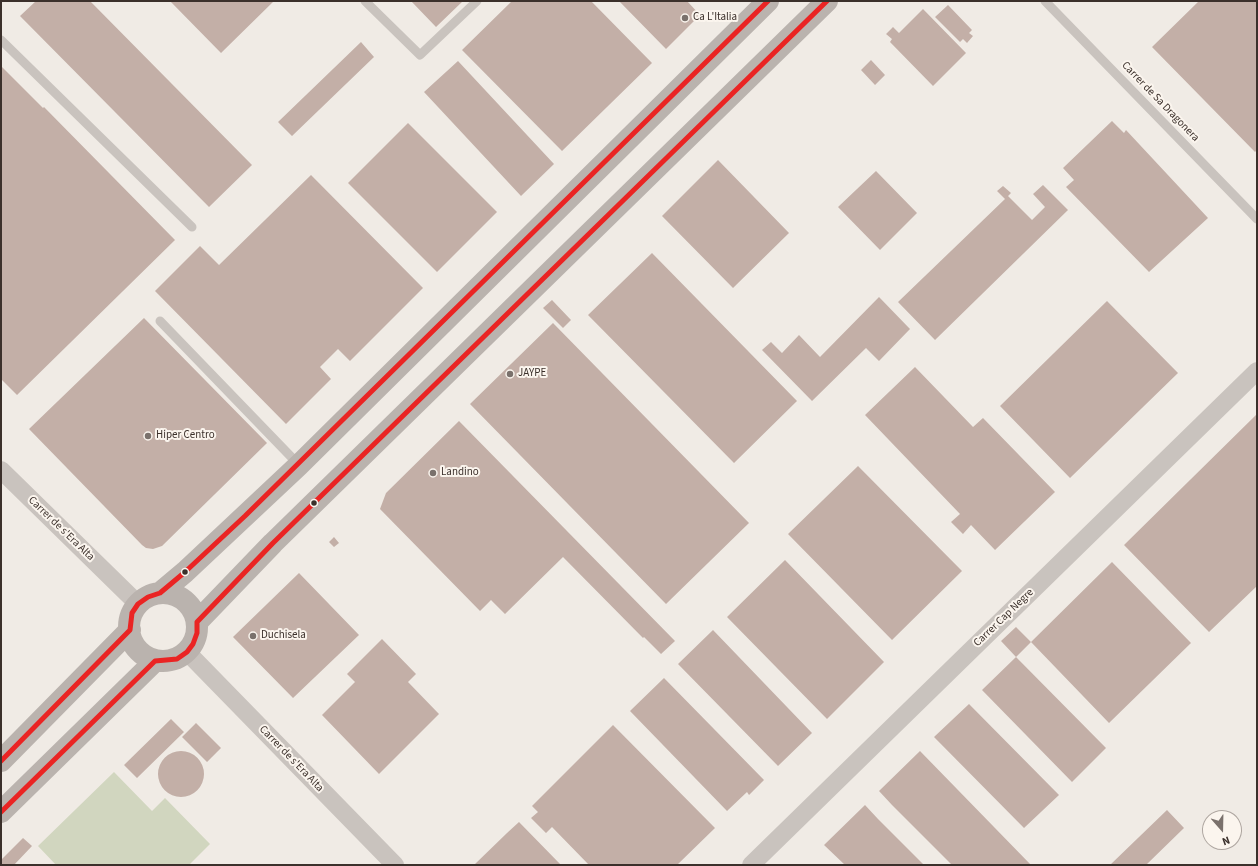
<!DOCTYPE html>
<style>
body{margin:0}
#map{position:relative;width:1258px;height:866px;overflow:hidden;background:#f0ebe5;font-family:"Source Sans 3",sans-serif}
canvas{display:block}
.frame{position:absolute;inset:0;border:2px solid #3b302b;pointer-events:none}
.north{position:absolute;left:1202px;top:810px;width:40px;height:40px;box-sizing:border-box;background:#fbf5ee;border:1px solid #aea6a0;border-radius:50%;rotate:160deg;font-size:11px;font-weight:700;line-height:16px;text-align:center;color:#3b302b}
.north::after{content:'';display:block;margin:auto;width:14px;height:18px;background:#7a716c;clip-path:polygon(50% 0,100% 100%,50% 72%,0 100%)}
</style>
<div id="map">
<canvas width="1258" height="866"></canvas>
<div class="frame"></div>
<div class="north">N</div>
</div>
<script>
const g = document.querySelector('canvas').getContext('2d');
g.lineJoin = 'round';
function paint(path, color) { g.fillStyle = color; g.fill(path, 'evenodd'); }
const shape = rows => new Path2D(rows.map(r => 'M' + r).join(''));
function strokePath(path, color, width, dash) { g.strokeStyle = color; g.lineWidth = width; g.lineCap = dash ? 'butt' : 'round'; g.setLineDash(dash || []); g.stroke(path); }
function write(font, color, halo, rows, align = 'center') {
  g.font = font + ' "Source Sans 3",sans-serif'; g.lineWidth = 4; g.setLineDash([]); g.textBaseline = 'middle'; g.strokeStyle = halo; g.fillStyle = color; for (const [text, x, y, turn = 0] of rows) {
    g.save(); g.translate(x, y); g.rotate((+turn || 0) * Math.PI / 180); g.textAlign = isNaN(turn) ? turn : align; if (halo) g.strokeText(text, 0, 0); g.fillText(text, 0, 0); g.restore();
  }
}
paint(shape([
 [114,772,152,811,165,798,210,844,189,865,56,865,38,846]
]), '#d1d6bf');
paint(shape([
 [36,1,90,1,252,165,209,207,20,16],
 [170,1,274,1,221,53],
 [411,1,463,1,436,27],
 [512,1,591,1,652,63,562,151,462,50],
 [619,1,687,1,700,15,666,49],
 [1199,1,1257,1,1257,150,1255,152,1152,47],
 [948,5,972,30,969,33,973,36,967,43,963,39,960,42,935,17],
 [923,9,966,53,933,86,890,42,892,39,886,34,893,27,899,33],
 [361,42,374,57,292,136,278,122],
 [871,60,885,75,875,85,861,70],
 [458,61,554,164,521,196,424,92],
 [1,66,43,108,44,107,175,240,17,395,1,379],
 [1112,121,1124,133,1126,130,1208,218,1149,272,1066,187,1074,180,1063,168],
 [408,123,497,212,437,272,348,183],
 [718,160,789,233,733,288,662,216],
 [876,171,917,213,880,250,838,207],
 [311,175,423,288,350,361,338,349,320,367,331,379,286,424,155,291,200,246,219,265],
 [1043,185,1068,210,935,340,898,302,1005,199,997,191,1003,186,1011,193,1008,196,1032,220,1045,207,1033,194],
 [652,253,797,401,734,463,588,315],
 [879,297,910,329,879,361,866,348,812,401,762,350,771,342,782,353,799,335,820,357],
 [552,300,571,320,563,328,543,308],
 [1107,301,1178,373,1070,478,1000,406],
 [144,318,267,443,162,546,153,549,146,548,142,545,29,429],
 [553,323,749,523,666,604,470,404],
 [915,367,973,427,983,418,1055,492,995,550,971,525,963,534,951,522,960,514,865,415],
 [1257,414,1257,586,1209,632,1124,545],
 [459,421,675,641,661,654,644,637,643,638,563,557,505,614,491,600,480,611,380,509,386,493],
 [858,466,962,571,892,640,788,534],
 [334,537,339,543,334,547,329,542],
 [785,560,884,662,827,719,727,617],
 [1112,562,1191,643,1109,723,1031,642,1016,657,1001,641,1016,627,1031,642],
 [299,573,359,635,293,698,233,637],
 [713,630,812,733,778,766,678,664],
 [382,639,416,674,408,682,439,714,379,774,322,715,355,682,347,674],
 [1016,657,1106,748,1072,782,982,690],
 [664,678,764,780,749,795,747,792,727,811,630,711],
 [969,704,1059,795,1024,828,934,737],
 [171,719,184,732,137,778,124,765],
 [196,723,221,748,207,762,182,737],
 [613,725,715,828,677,865,589,865,552,827,546,833,531,818,538,812,532,806],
 [920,751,1031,865,952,865,892,805,879,791],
 '158 774a23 23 0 1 1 46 0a23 23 0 1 1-46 0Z',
 [865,805,878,819,924,865,845,865,824,845],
 [1167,810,1184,828,1146,865,1110,865],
 [519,822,561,865,474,865,507,833],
 [23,838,32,846,14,865,1,865,1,860]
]), '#c3afa7');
strokePath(shape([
 [365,1,420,55,477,1],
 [1045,1,1257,219],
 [1,40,192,227],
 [160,321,299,465]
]), '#c9c3be', 9);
strokePath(shape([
 [1,470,138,604],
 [187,652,395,865],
 [751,865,1257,371]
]), '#c9c3be', 18);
strokePath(shape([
 [160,593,185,572,299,465,768,1],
 '129 627a34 34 0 1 1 68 0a34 34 0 1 1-68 0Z',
 [197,622,273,543,827,1],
 [1,761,130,630],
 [1,812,155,661]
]), '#bab3ae', 22);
strokePath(shape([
 [1,761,130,630,132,613,138,604,148,597,160,593,185,572,245,516,768,1],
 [1,812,155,661,177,659,187,652,193,644,197,633,197,622,273,543,827,1]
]), '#ea2423', 5);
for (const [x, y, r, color] of [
 [685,18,4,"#7a716c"],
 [510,374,4,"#7a716c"],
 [148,436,4,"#7a716c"],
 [433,473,4,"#7a716c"],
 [314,503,3.5,"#3b302b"],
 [185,572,3.5,"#3b302b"],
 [253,636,4,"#7a716c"]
]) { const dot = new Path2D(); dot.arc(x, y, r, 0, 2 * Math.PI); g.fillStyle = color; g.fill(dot); strokePath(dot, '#fbf5ee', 1.5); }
write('11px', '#3b302b', '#fbf5ee', [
 ["Ca L'Italia",693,18],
 ["JAYPE",518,374],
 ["Hiper Centro",156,436],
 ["Landino",441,473],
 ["Duchisela",261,636]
], 'left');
write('11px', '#3b302b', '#fbf5ee', [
 ["Carrer de Sa Dragonera",1160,102,46],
 ["Carrer de s'Era Alta",61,529,44],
 ["Carrer Cap Negre",1004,618,-44],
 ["Carrer de s'Era Alta",291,759,46]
]);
</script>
